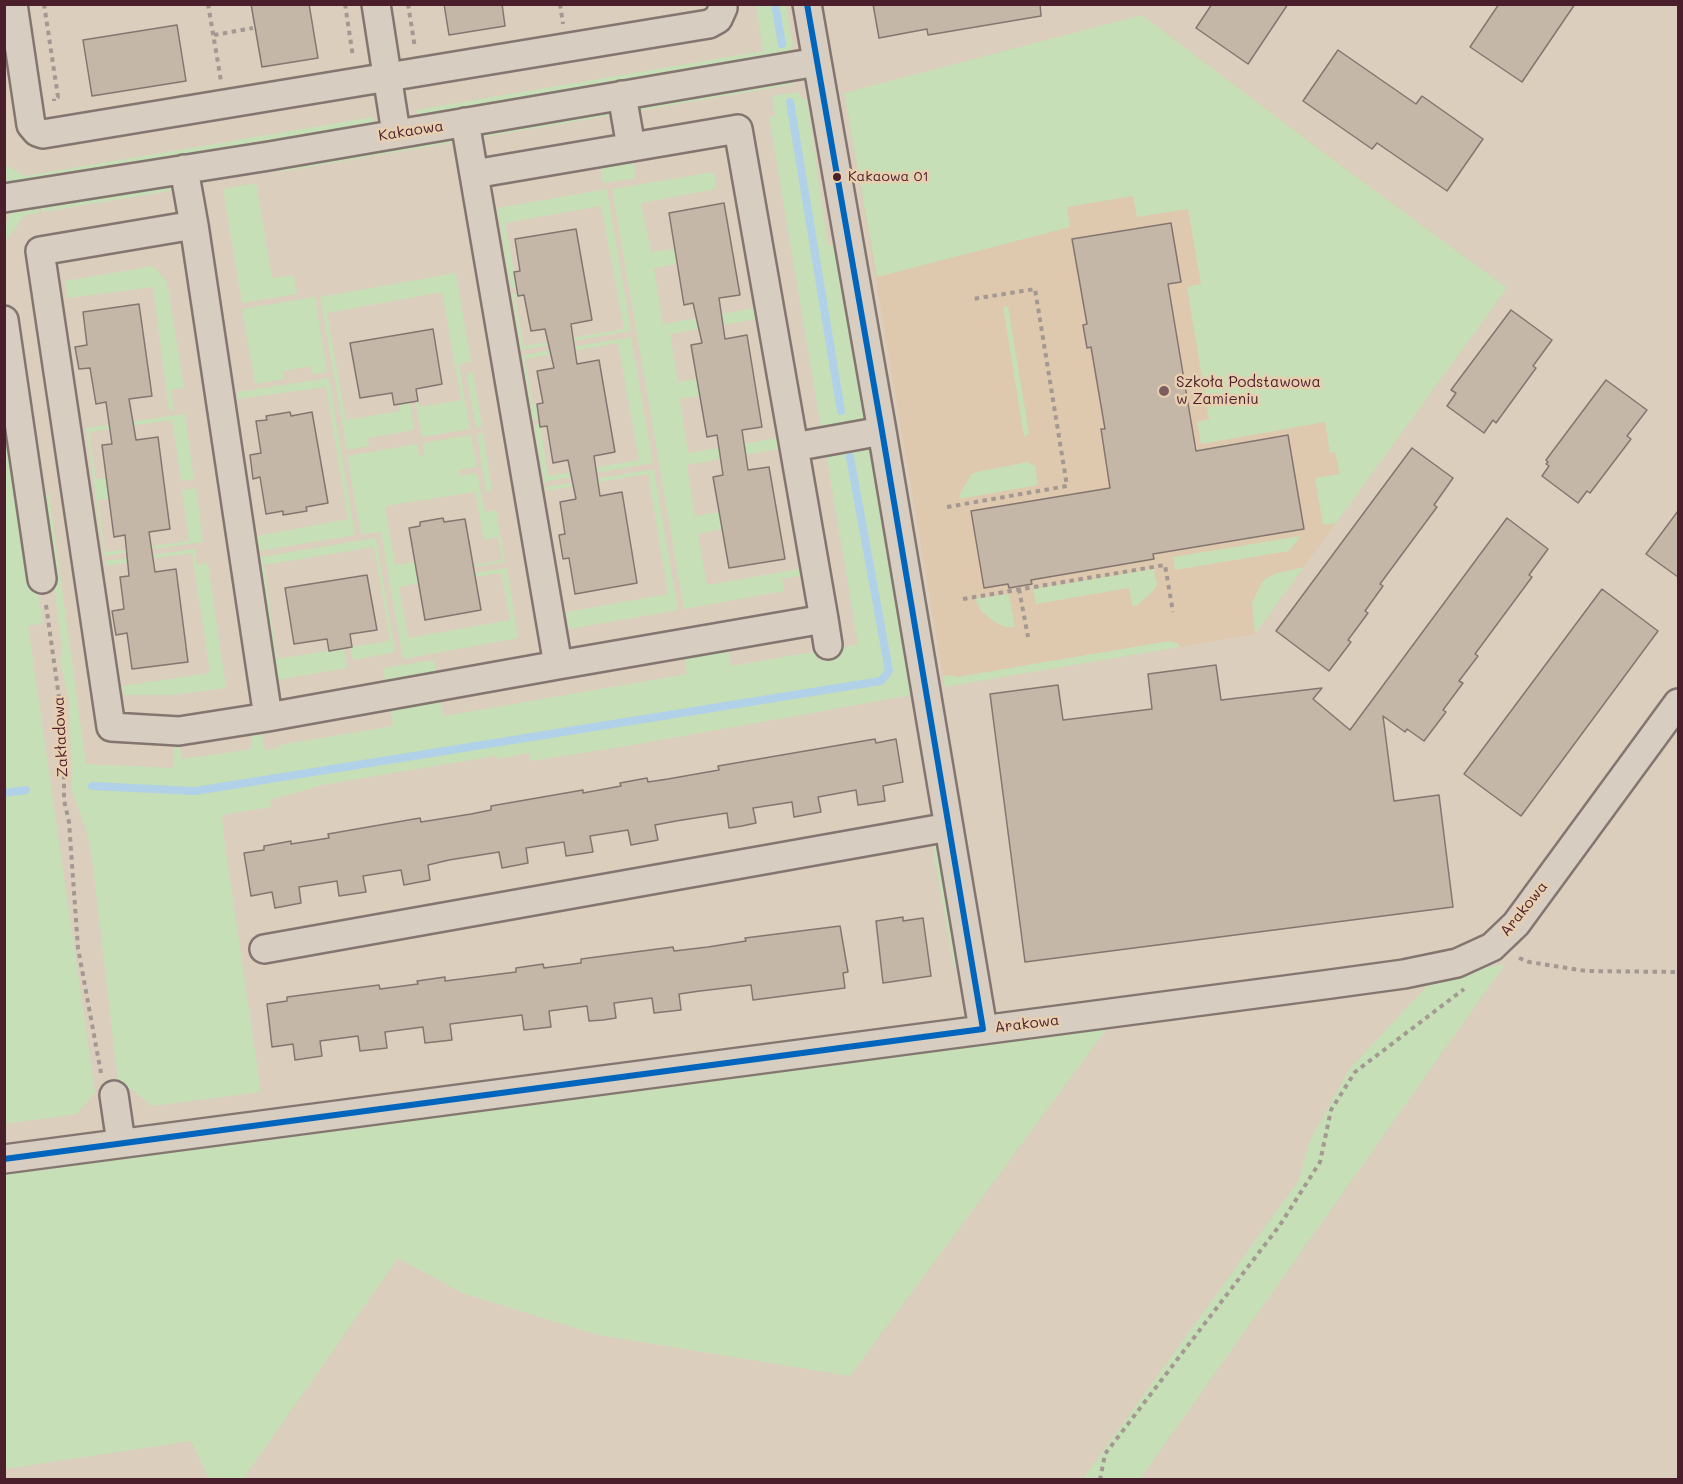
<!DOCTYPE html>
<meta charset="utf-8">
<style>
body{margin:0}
#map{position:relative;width:1683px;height:1484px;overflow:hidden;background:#dbcebd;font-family:Mali,sans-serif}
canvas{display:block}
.frame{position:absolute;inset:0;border:6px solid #4a1f2b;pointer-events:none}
</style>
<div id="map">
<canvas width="1683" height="1484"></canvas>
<div class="frame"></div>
</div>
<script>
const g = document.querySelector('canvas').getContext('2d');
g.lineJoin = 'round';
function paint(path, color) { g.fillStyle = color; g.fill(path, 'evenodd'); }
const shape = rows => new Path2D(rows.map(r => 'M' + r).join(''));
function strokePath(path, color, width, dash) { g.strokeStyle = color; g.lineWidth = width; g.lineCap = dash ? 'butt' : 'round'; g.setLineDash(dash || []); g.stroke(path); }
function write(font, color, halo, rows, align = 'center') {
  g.font = font + ' Mali,sans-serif'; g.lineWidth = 5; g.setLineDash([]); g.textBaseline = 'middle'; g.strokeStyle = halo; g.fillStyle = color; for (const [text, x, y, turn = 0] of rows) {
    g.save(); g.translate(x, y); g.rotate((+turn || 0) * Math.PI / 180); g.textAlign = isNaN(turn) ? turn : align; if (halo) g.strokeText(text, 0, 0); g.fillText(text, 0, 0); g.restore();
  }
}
paint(shape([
 [1142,15,1333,160,1507,288,1255,634,945,687,844,93]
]), '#dec9ae');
paint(shape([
 [756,5,786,5,793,45,788,54,418,117,416,110,763,51],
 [1142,15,1333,160,1507,288,1336,523,1323,525,1315,478,1340,474,1335,452,1330,453,1325,422,1201,444,1197,422,1209,419,1187,287,1201,284,1188,209,1137,217,1133,196,1067,207,1070,227,877,277,844,93],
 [794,78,795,84,637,111,642,105],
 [798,92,803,99,807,99,828,246,838,243,868,420,821,428,769,117,775,116,772,96],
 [605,110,613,115,483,137,488,132],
 [373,117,374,124,19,185,5,182,4,164,25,176],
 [447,138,455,142,279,172,287,164],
 [633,159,636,178,603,183,600,165],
 [714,172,716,183,715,189,641,203,651,252,675,249,677,264,654,268,663,324,755,308,757,319,670,334,678,382,697,379,700,396,680,399,688,453,777,438,779,449,687,465,695,516,720,512,723,529,698,534,707,585,799,569,800,576,782,579,784,591,684,609,612,189],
 [256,183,272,278,294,275,297,294,242,303,223,189],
 [167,185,174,190,42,212,41,205],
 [607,189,631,331,521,350,512,294,518,293,518,296,515,297,524,346,624,329,601,206,505,223,517,287,511,288,497,208],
 [37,206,39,213,25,215,5,241,5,224,9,215,20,208],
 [153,266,167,281,184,388,171,390,174,410,169,411,153,287,68,298,65,281],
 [456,273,471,361,459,364,470,429,422,437,415,401,418,401,419,407,461,400,442,292,327,313,346,420,400,411,399,404,410,402,414,430,368,438,369,446,347,450,320,297],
 [315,297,327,372,312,374,310,366,283,371,284,379,255,384,242,309],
 [1003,306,1008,307,1029,433,1024,437],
 [631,337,653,463,544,482,534,425,540,424,548,476,639,460,618,343,525,359,533,405,537,404,539,416,539,419,533,420,522,355],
 [473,372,482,427,476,428,466,373],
 [329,378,355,535,259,551,257,536,348,519,326,387,238,399,237,392],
 [4,394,43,623,28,626,95,1092,77,1114,5,1124],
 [185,414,194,480,181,481,172,420,89,432,96,479,106,478,109,499,98,500,105,552,189,541,182,490,196,488,203,542,104,556,86,428],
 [483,433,492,491,486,492,477,434],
 [471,435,477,467,459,470,459,476,477,473,485,512,496,510,505,562,474,567,473,565,502,560,498,537,484,540,475,492,385,506,395,565,415,562,419,583,399,587,408,638,510,620,501,573,475,577,474,573,507,568,518,638,403,659,381,532,361,534,347,456,417,444,420,456,424,455,423,443],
 [870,446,912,695,627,746,531,761,529,753,497,759,496,756,398,772,323,785,270,800,271,807,222,815,224,838,261,1092,152,1106,131,1089,119,1090,92,858,86,829,72,792,69,701,60,661,62,648,43,501,45,496,49,494,86,764,173,768,174,740,179,740,182,759,252,749,250,730,261,729,265,750,279,748,279,745,393,726,390,706,440,698,444,716,687,674,684,655,728,647,731,666,818,651,820,661,840,657,839,648,858,644,826,453],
 [1028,462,1035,466,1038,485,959,499,960,494,971,475,976,472],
 [654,469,678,610,569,629,566,612,668,594,648,474,545,491,545,487],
 [1301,536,1289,551,1175,570,1173,557],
 [376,538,395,652,353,660,350,647,390,641,374,547,264,565,277,659,344,648,347,668,277,680,260,557],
 [195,549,197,565,208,563,226,688,172,695,124,695,122,686,210,673,192,553,105,566,105,561],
 [1304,567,1255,634,1252,603,1262,582,1268,577,1278,573],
 [1154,569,1157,584,1154,590,1139,604,1133,607,1129,588,1036,604,1033,589],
 [1007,594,1009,595,1015,627,1006,627,996,623,981,611,975,599],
 [1169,641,1177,643,1180,647,945,687,943,676,951,675,957,677],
 [434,660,437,678,386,687,383,668],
 [931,840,936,843,939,849,959,966,954,967,932,844,903,850,901,841],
 [1505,964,1140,1479,1084,1480,1085,1476,1299,1180,1309,1142,1350,1068,1435,978],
 [1111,1023,850,1376,598,1335,462,1293,398,1258,243,1479,209,1479,191,1441,5,1469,5,1174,971,1046]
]), '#c6dfb6');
strokePath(shape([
 [775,4,782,44],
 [790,102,841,411],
 [92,786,195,791,881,681,889,671,850,457],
 [4,793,26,790]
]), '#b0d1e8', 8);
const building = shape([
 [251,4,309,4,318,58,262,67,251,4],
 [444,4,502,4,505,26,449,35,444,4],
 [873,4,1040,4,1041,16,928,35,927,29,879,38,873,4],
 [1212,4,1288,4,1248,64,1196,28,1212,4],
 [1499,4,1575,4,1522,82,1470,47,1499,4],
 [177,25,186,81,92,96,83,40,177,25],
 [1338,50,1416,104,1422,96,1483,139,1447,191,1377,143,1372,149,1303,101,1338,50],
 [724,203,740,295,719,298,725,339,747,335,762,427,742,430,748,470,769,467,785,559,729,568,713,477,723,475,717,435,707,437,691,345,702,343,693,303,684,305,669,213,724,203],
 [1171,223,1181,282,1168,284,1196,451,1288,435,1304,529,1153,554,1154,559,1031,580,1032,584,1009,588,1008,584,984,588,971,511,1110,488,1101,429,1105,429,1091,347,1087,348,1083,325,1087,324,1072,239,1171,223],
 [576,229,592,320,571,324,577,364,599,360,615,452,594,456,600,496,622,492,637,583,575,594,569,558,563,559,559,535,565,534,560,502,576,499,568,460,553,463,547,426,540,427,537,404,543,403,537,371,554,368,545,329,531,331,524,295,518,296,514,272,520,271,515,239,576,229],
 [139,304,152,396,129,399,136,440,158,437,170,529,149,532,155,572,176,569,188,662,132,669,127,633,116,635,112,611,124,609,120,577,129,576,125,535,114,537,102,445,112,444,106,402,96,404,90,368,79,369,75,347,87,345,83,312,139,304],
 [1511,310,1552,340,1533,366,1536,368,1496,423,1493,420,1484,433,1447,406,1456,393,1451,390,1511,310],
 [433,329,442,384,416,389,418,401,394,405,392,393,360,398,350,343,433,329],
 [1606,380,1647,410,1627,436,1631,439,1590,493,1587,491,1578,503,1542,476,1549,466,1546,464,1548,462,1546,460,1606,380],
 [290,412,291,416,312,412,328,503,306,507,307,511,283,515,283,511,266,514,260,477,253,479,250,455,261,453,256,421,267,420,266,416,290,412],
 [1412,448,1453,478,1434,505,1437,507,1380,584,1383,586,1365,611,1368,613,1348,640,1351,642,1329,671,1276,631,1412,448],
 [1678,511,1678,577,1646,554,1678,511],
 [443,518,444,522,465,519,481,610,425,620,409,528,420,526,420,522,443,518],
 [1507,518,1548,549,1529,575,1532,577,1475,654,1478,656,1459,681,1463,683,1443,710,1446,712,1424,741,1407,729,1405,732,1383,716,1394,801,1439,795,1453,907,1025,962,990,694,1058,685,1063,720,1152,709,1148,674,1216,665,1221,700,1322,688,1313,699,1350,730,1507,518],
 [367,575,377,630,350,634,352,647,329,651,327,639,294,644,285,588,367,575],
 [1602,589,1658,631,1521,816,1464,774,1602,589],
 [875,739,876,743,896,739,903,782,883,786,885,801,858,805,856,790,818,797,821,812,794,817,792,802,753,808,756,823,742,826,729,828,727,813,676,821,655,825,658,840,631,845,628,830,590,836,593,852,566,856,564,842,526,848,528,863,502,868,499,852,449,860,428,865,430,880,404,885,401,870,363,876,366,892,339,896,337,881,299,887,301,903,275,908,272,892,251,896,244,853,264,850,264,846,291,841,291,844,329,838,328,834,420,818,421,822,471,814,491,810,491,806,583,790,583,793,621,786,620,783,647,778,648,782,668,779,719,770,718,766,875,739],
 [903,917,903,921,923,918,931,976,883,983,876,921,903,917],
 [840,926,848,972,843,973,845,988,753,1000,751,985,700,991,679,994,681,1010,654,1013,652,998,614,1003,616,1018,603,1020,589,1021,587,1006,549,1011,551,1027,524,1030,522,1015,450,1024,452,1040,425,1043,423,1027,385,1032,387,1048,360,1051,358,1036,320,1041,322,1056,295,1060,293,1044,272,1047,267,1004,287,1001,287,997,379,985,380,989,418,984,417,981,445,977,445,981,516,972,516,968,543,964,544,968,581,963,581,959,673,947,674,951,708,947,746,941,745,938,840,926]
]);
paint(building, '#c4b7a7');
strokePath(building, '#847570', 1.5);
const minor = shape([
 [13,4,31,125,37,132,43,134,709,24,718,19,723,8,722,4],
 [376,4,396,133],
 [807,4,882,431,983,1029],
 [622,95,631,147],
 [465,122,558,665,824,619,794,447,882,431],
 [184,169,194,225],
 [474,174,738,129,794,447],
 [4,198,269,156,817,62],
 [4,320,42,579],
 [824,619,828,645],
 [268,717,194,225,40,251,111,727,179,731,268,717,558,665],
 [264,949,949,827],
 [114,1095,121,1143],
 [4,1159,1331,984,1404,974,1457,963,1492,947,1516,924,1678,703]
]);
strokePath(minor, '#847570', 32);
strokePath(shape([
 [44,4,58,97,54,98,54,101],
 [208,4,221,81],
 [345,4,353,57],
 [408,4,415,48],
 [560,4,563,24],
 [214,35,253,28],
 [947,507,1067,486,1035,289,973,299],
 [1019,589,1028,637],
 [963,599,1165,565,1173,612],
 [46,605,64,733,64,800,69,822,78,948,101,1073],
 [1519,958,1529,962,1586,971,1678,972],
 [1100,1480,1105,1454,1280,1225,1320,1162,1331,1110,1355,1072,1464,989]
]), '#a49892', 4, [4.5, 4.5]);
strokePath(minor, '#d7cdc1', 27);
strokePath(shape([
 [807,4,882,431,983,1029],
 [4,1159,983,1029]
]), '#0065bd', 6);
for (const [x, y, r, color] of [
 [837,177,5,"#4a1f2b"],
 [1164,391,6,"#7d5c5e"]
]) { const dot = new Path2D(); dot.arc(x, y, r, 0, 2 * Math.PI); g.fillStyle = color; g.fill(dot); strokePath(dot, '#e8cfb0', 2); }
write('14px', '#4a1f2b', '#e8cfb0', [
 ["Kakaowa 01",848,177]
], 'left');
write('15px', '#4a1f2b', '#e8cfb0', [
 ["Kakaowa",411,131,-9],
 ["Zakładowa",61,737,-93],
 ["Arakowa",1524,909,-51],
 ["Arakowa",1027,1024,-7]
]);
write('15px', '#4a1f2b', '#e8cfb0', [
 ["Szkoła Podstawowa",1176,382],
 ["w Zamieniu",1176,399]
], 'left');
</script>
